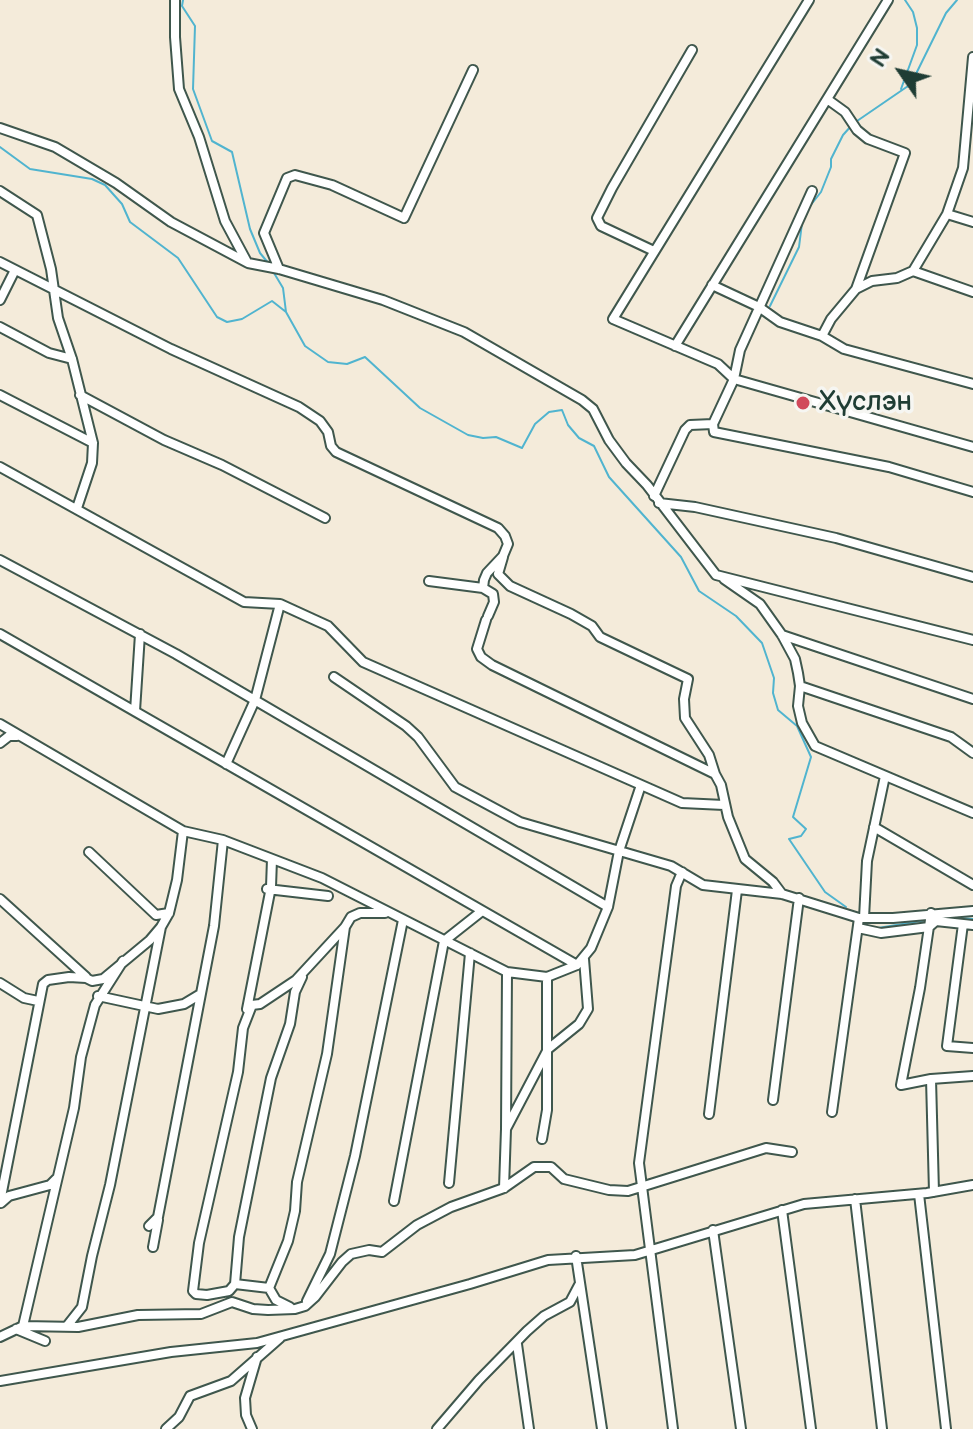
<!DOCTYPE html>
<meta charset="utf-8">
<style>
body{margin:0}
#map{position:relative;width:973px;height:1429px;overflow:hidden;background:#f4ebda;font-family:"Balsamiq Sans",sans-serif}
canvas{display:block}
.north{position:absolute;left:861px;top:32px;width:80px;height:80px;-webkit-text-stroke:6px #f6f6f2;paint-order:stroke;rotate:304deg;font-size:22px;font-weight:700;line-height:32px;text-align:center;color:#1f3d34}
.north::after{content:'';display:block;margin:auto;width:28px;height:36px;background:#1f3d34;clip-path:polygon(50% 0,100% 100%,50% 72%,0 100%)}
</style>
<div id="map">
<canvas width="973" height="1429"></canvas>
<div class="north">N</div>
</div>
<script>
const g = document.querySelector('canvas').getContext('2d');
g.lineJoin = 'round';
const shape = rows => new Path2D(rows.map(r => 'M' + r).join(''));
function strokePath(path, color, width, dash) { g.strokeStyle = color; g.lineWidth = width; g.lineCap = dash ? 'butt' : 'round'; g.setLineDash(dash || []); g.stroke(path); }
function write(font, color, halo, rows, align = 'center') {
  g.font = font + ' "Balsamiq Sans",sans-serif'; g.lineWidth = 7; g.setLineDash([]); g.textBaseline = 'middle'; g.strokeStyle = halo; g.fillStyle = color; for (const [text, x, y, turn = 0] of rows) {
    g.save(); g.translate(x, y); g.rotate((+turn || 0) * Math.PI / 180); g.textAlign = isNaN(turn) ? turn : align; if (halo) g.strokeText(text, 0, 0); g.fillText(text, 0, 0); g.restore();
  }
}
strokePath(shape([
 [183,0,182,6,195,26,193,89,212,141,232,152,250,229,260,253,269,264],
 [901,89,917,45,917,28,913,12,905,0],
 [857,121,911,84,946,13,957,0],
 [0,147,30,169,92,179,105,185,122,204,130,222,178,258,217,317,227,322,242,319,272,301,286,312,305,346,328,362,347,364,365,357,420,408,468,435,483,438,496,437,522,448,535,424,549,412,562,410,568,425,579,438,594,446,609,477,681,557,699,591,736,616,762,643,774,678,773,693,778,710,797,726,811,757,793,817,806,829,801,836,789,839,825,892,846,907],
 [810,206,821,192,831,167,831,159,843,135,852,125],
 [274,273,283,288,286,312],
 [770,306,799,247,802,223],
 [949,917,973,919],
 [878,928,927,920]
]), '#50b4cf', 2);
const minor = shape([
 [175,0,175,37,179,89,199,137,225,221,247,262],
 [809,0,613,319,718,364,734,379,973,447],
 [827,99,845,112,857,130,868,139,905,153,856,289],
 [0,128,55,147,116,183,171,222,248,263,279,269,383,300,464,332,582,400,593,409,609,440,626,463,647,485,716,575,973,640],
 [0,191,37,215,51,269,58,318,72,359,93,443,92,463,77,508],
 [812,191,740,350,734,379,713,424,714,432,889,467,973,492],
 [947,214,973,222],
 [654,251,601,226,597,218,612,188,692,50],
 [0,262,171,349,299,407,320,421,328,432,331,446,336,452,498,528,505,536,508,544,503,556,487,573,484,580,483,588,493,594,494,602,488,616],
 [279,269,264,233,287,178,295,175,332,185,404,218,473,70],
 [913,271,973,292],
 [712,285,759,307,780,322,822,336,831,319,856,289,872,281,897,278,913,271,947,214,963,168,973,57],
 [0,300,15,270],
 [0,327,49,353,72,359],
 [822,336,844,349,973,384],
 [675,346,888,0],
 [0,395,93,443],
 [80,395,164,440,222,465,325,518],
 [0,467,244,602,280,604,328,626,363,662,682,803,724,805],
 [654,496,685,430,690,425,713,424],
 [659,503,695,507,836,538,973,577],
 [503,557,498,574,510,586,571,614,592,626,600,637,688,679,684,699,685,718,709,755,715,774],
 [0,560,176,654,608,907],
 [724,579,760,604,782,635,795,659,798,673,800,686,798,706,802,723,815,746,973,813],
 [429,581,483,588],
 [486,620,477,649,481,657,492,665,715,774,721,785,728,817,745,859,773,882,782,894],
 [0,634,577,965],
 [782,635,973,699],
 [334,677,406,726,418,737,455,787,520,822,671,866,703,885,782,894,859,918,893,918,973,911],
 [800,686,951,737,973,753],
 [135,711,140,634],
 [0,724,183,831,223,840,322,878,507,972,547,977,577,965,591,948,608,907,619,851,641,785],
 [0,743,9,736,17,736],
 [226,764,255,700,280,604],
 [874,827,973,885],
 [89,852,156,915,169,913],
 [267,889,328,896],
 [0,899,86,977],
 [931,913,920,988,901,1085,931,1079,973,1076],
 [864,918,867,861,885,776],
 [963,924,947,1046,973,1048],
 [858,928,881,933,929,927,936,921,973,925],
 [0,983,24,998,38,1001],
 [98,996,158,1009,184,1004,199,995],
 [247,1009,271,887,272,859],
 [931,1079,934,1192],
 [773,1100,799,898],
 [832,1112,859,918],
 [709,1114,737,890],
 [506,1129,507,972],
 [542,1139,547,1110,547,977],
 [449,1183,470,953],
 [504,1188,506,1129,548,1049,579,1024,588,1009,584,959],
 [919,1194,946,1429],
 [855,1199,882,1429],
 [394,1201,444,941,482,911],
 [0,1202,43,984,48,980,69,977,86,978,92,981,103,979,150,940,161,927],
 [1,1203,9,1196,50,1185,56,1179],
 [782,1210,811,1429],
 [149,1226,158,1217,214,926,223,840],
 [713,1230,741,1429],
 [153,1247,158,1220],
 [576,1256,602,1429],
 [235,1284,239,1237,271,1078,290,1024,295,992,302,977],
 [269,1288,288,1241,295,1211,297,1182,327,1054,345,927],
 [307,1301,330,1254,355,1156,403,920],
 [290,1307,276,1300,269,1288,235,1284,229,1291,207,1295,196,1294,193,1291,199,1243,238,1072,243,1028,252,1005,260,1004,296,980,345,927,351,917,360,913,385,913],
 [23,1326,74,1108,81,1057,95,1005,123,961],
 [67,1326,82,1307,92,1256,110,1185,161,927,169,913,177,880,183,831],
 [16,1329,45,1341],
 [0,1337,23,1326,78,1327,138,1315,201,1314,232,1302,253,1309,268,1310,295,1309,305,1306,315,1297,342,1262,351,1254,369,1250,382,1252,417,1225,451,1207,504,1188,534,1167,551,1167,564,1179,609,1190,628,1191,766,1148,792,1152],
 [517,1344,529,1429],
 [0,1381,171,1352,257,1343,470,1284,548,1260,635,1255,804,1204,927,1193,973,1185],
 [166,1429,179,1417,190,1396,231,1381,280,1338],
 [252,1429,246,1415,245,1398,257,1357],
 [437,1429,479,1380,527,1331,544,1316,570,1302,579,1285],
 [673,1429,639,1163,676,886,682,872]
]);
strokePath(minor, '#3f574d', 12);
strokePath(minor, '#fff', 8);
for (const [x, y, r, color] of [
 [803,403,8,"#d1495b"]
]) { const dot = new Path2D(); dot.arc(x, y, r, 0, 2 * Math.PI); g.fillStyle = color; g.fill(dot); strokePath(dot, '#f6f6f2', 3); }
write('28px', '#1f3d34', '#f6f6f2', [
 ["Хүслэн",819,403]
], 'left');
</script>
